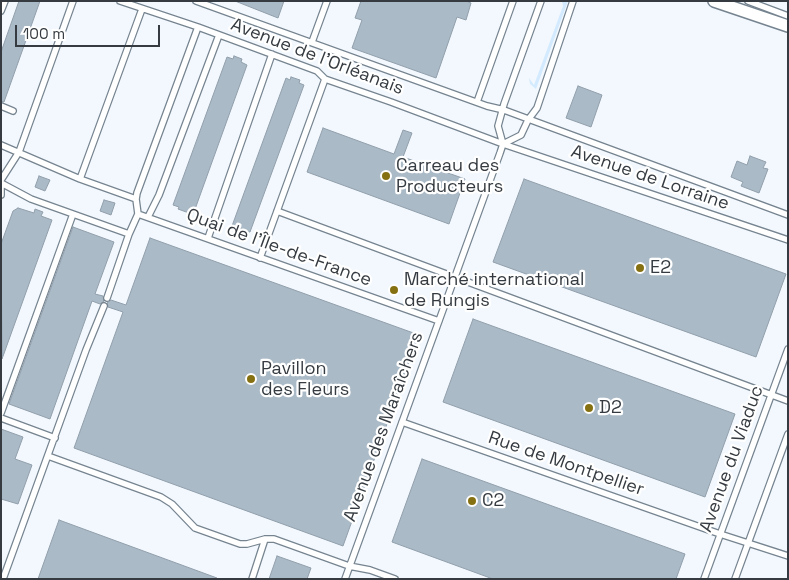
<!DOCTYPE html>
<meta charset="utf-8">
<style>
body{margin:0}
#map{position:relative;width:789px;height:580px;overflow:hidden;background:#f2f8fe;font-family:"Space Grotesk",sans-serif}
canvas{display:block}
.frame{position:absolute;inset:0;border:2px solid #353b40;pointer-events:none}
.scale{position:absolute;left:15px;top:25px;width:145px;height:22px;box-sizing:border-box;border:2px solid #353b40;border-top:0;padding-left:6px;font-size:15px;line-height:18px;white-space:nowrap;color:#353b40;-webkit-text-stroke:4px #fff;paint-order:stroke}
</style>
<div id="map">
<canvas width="789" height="580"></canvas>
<div class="frame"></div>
<div class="scale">100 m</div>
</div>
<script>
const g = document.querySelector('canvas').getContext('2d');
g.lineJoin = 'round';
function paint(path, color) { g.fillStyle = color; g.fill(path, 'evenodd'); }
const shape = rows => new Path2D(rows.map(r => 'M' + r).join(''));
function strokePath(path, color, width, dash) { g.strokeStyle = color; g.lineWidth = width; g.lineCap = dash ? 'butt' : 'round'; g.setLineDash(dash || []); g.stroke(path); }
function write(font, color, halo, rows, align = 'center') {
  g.font = font + ' "Space Grotesk",sans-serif'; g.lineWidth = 4.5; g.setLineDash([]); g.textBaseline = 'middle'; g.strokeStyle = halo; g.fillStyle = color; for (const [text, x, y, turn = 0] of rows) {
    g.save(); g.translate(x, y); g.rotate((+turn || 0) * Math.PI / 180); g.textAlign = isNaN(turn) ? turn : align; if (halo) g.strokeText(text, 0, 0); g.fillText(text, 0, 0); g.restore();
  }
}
paint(shape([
 [562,1,568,1,536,89,530,84,529,78,534,85,563,6]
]), '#d4ebff');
const building = shape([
 [19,1,40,1,4,102,1,101,1,52,19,1],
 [235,1,284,1,278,18,235,1],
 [361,1,466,1,471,3,466,20,457,17,436,78,352,48,362,20,355,18,361,1],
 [234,56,242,59,241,62,247,65,194,212,190,211,189,213,178,209,179,207,173,205,227,57,233,59,234,56],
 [291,77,300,80,299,83,304,85,250,232,245,231,244,233,235,229,236,227,232,226,286,78,290,80,291,77],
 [578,86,602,95,591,127,566,118,578,86],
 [323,128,394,154,403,130,412,133,403,157,465,179,449,224,307,172,323,128],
 [750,156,766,162,763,168,768,169,759,193,741,186,743,182,731,177,737,161,747,165,750,156],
 [39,176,50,180,45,191,35,187,39,176],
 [524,179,786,274,756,357,493,262,524,179],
 [104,200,115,203,111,215,100,211,104,200],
 [18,208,34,213,35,209,43,212,41,216,52,220,2,359,1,244,13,211,18,208],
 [73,227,114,242,95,294,103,296,104,301,100,304,92,301,50,419,9,404,73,227],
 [150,238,419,335,343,546,74,448,123,312,108,307,107,303,111,300,126,305,150,238],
 [473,319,735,414,705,497,443,402,473,319],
 [1,429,23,437,15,459,32,465,18,504,1,499,1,429],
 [422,459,685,554,676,579,493,579,392,542,422,459],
 [59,520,217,578,217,579,38,579,59,520],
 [277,556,311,568,307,579,269,579,277,556]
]);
paint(building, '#abbac7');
strokePath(building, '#919fac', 1);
const service = shape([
 [120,1,198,27,317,71,325,79,391,102,503,144,788,240],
 [196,1,487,106,504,110,788,215],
 [748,1,788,16],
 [1,11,5,1],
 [312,42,327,1],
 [477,102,513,1],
 [1,106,13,111],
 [503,144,521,135,528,120,537,108,573,1],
 [1,145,80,179,136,199],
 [80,179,142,9],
 [1,180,19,152,73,1],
 [1,183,31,199,129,234],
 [1,186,1,195],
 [277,211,788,401],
 [138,214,439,321],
 [148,217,159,195,219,35],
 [208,238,272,54],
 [260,258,325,79],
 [107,298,129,234,138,214,136,199,137,193,198,27],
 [1,413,73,214],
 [1,418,55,438],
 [402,422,720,534,788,556],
 [48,456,161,497,172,504,195,528,240,544,247,544,265,539,274,539,349,566,370,570,395,579],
 [3,579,86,350,104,306],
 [252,579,265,539],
 [345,579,500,153,503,144,498,126,504,104,541,1],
 [704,579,788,349],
 [735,579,788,434]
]);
const minor = shape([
 [714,1,788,26]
]);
strokePath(service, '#768490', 8);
strokePath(minor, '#768490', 14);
strokePath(service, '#fff', 5.5);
strokePath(minor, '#fff', 11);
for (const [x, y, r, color] of [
 [386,176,5,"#867112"],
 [640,268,5,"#867112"],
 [394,290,5,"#867112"],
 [251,379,5,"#867112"],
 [589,408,5,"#867112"],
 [472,501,5,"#867112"]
]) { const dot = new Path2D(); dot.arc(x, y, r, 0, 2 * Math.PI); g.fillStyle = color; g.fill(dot); strokePath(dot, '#fff', 2); }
write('18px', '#353b40', '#fff', [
 ["Avenue de l'Orléanais",317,57,21],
 ["Avenue de Lorraine",650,178,19],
 ["Quai de l'Île-de-France",279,248,20],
 ["Avenue des Maraîchers",384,427,-70],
 ["Avenue du Viaduc",732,459,-70],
 ["Rue de Montpellier",566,464,19]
]);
write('18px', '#353b40', '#fff', [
 ["Carreau des",396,166],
 ["Producteurs",396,187],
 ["E2",650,268],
 ["Marché international",404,280],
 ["de Rungis",404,301],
 ["Pavillon",261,369],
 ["des Fleurs",261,390],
 ["D2",599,408],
 ["C2",482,501]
], 'left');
</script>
